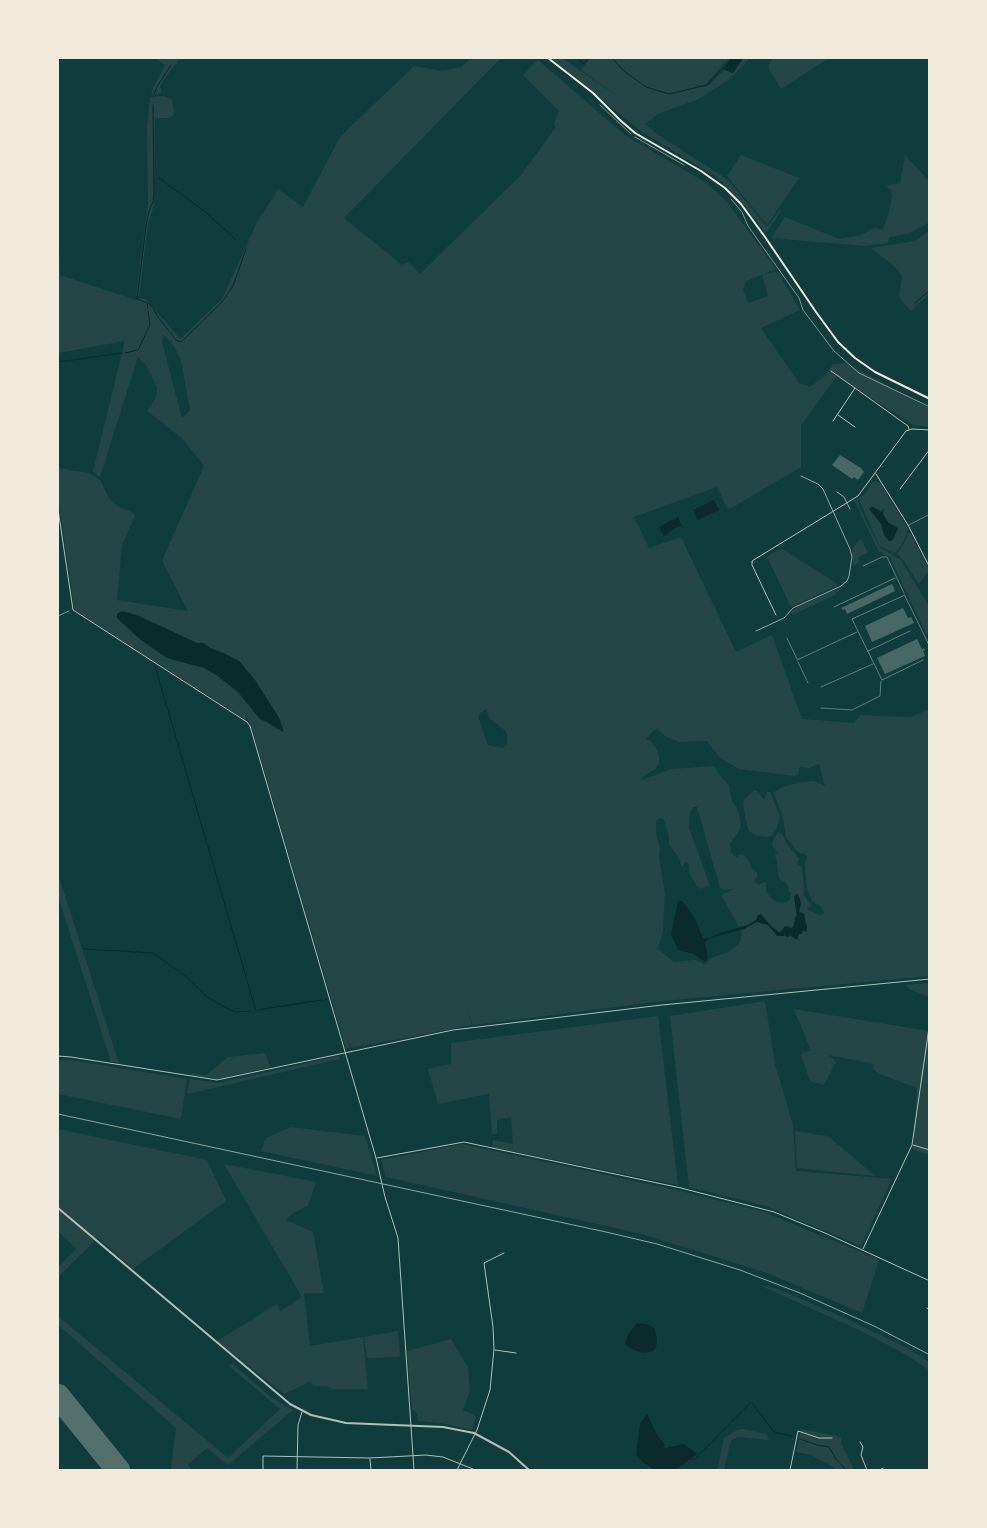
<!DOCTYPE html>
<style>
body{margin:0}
#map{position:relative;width:987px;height:1528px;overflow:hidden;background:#0f3d3e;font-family:"Exo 2",sans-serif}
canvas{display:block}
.frame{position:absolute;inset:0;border:59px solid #f1e9da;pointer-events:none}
</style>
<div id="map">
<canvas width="987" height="1528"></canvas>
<div class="frame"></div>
</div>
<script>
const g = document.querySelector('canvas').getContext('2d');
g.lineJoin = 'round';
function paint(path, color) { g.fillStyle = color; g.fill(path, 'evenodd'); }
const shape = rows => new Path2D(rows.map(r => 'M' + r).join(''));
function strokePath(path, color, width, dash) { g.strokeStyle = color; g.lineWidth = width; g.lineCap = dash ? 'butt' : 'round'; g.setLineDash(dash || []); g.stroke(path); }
paint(shape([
 [155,58,179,58,179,60,165,78,160,87,162,93,153,95,151,92,165,65],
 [471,58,501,58,344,218,402,265,408,262,420,274,521,175,556,127,554,124,559,111,523,75,538,60,625,135,708,184,727,202,776,269,746,281,743,289,748,303,768,296,762,275,777,271,800,310,761,328,799,383,810,387,826,375,833,364,846,363,929,408,929,427,913,425,837,376,801,425,801,467,728,510,717,487,634,517,649,548,681,537,736,652,772,635,802,719,854,723,860,715,911,717,929,709,929,976,663,1001,473,1025,468,1011,472,1025,351,1048,347,1037,350,1048,346,1049,252,729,245,713,246,720,76,611,74,608,58,497,58,468,89,473,100,480,109,498,116,505,133,513,135,516,122,545,117,600,188,611,162,561,204,466,183,439,147,411,156,397,157,388,146,365,138,357,100,477,93,471,125,341,58,353,58,246,59,246,60,275,136,300,140,298,146,299,180,339,222,299,257,222,278,189,303,207,340,137,414,66,442,71,461,67],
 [163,334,174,346,181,360,190,410,182,418,165,354,162,341],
 [127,612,197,643,204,643,210,648,223,653,239,661,255,680,279,718,283,729,277,729,267,722,260,719,237,691,215,674,205,668,167,658,141,640,117,618],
 [486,710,490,719,505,730,507,736,507,744,503,748,488,745,478,716,481,712],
 [657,729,665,736,679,742,707,741,720,758,739,769,795,776,798,775,799,768,801,767,809,768,819,764,825,786,820,783,812,781,797,783,783,787,774,792,774,794,782,814,786,837,796,850,802,854,804,853,807,856,805,865,807,888,812,901,821,907,824,913,820,915,808,910,807,908,811,905,803,894,804,892,802,868,797,863,799,859,787,844,782,834,778,833,774,838,772,843,773,847,778,853,773,856,776,857,779,879,785,882,789,888,788,891,791,892,790,900,784,903,776,902,770,897,766,891,766,883,764,882,759,885,754,881,757,877,757,872,751,868,750,863,745,856,740,854,737,857,734,856,731,852,730,844,741,827,740,819,737,809,732,801,729,786,718,773,716,768,714,766,671,769,642,780,641,778,655,769,659,763,659,757,657,750,650,740,646,739,653,731],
 [694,807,697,807,720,888,723,890,734,889,721,895,739,927,748,925,756,920,758,915,778,933,787,926,792,928,795,923,795,917,797,916,794,896,797,894,801,904,799,912,804,916,807,927,801,931,798,936,790,935,788,937,774,932,768,925,757,922,740,929,742,933,740,942,736,946,728,952,711,958,705,965,696,960,674,962,658,949,663,931,665,893,659,857,660,849,656,833,656,821,658,819,661,818,664,820,669,836,669,845,677,855,682,867,686,862,689,864,689,872,696,885,700,889,710,886,689,828,690,812],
 [550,58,562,58,627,103,581,70,590,58,729,58,704,86,693,85,701,87,708,86,724,70,733,73,743,58,750,58,730,79,699,99,658,114,645,124,657,134,727,179,767,227,780,210,782,210,766,233,742,203,716,177,642,132],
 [772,58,829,58,781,89,768,68],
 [163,96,172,99,174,110,173,116,169,118,155,118,154,204,148,225,139,297,136,296,148,204,147,127,150,97],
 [741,155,799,178,767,225,727,176],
 [905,155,929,181,930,222,928,223,908,234,889,237,888,243,865,246,771,238,785,217,839,239,861,235,874,228,883,230,889,212,892,196,891,190,886,186,900,183],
 [929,231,929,294,911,311,899,297,902,276,894,266,871,248,915,241],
 [877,481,880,483,908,529,903,543,896,552,893,553,879,545,860,502,859,498,866,493,873,482],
 [858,499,859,506,878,545,881,548,901,560,929,606,929,632,926,634,890,557,883,554,882,552,879,552,854,500],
 [908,533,910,533,929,570,919,584,903,560,897,554,905,542],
 [861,539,868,553,858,557,860,561,854,566,852,555,853,547],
 [782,549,832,580,838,585,791,607,767,557,774,552],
 [838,588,840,592,836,592,835,595,792,615,791,612,799,606],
 [755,790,758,792,764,800,767,792,770,792,779,814,780,818,776,830,771,836,767,837,755,835,749,831,747,826,743,804,744,800],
 [58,874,119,1063,111,1062,58,896],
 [929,983,929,997,911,990,905,985],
 [765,1001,775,1064,793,1125,796,1171,892,1179,861,1246,766,1206,689,1187,670,1016],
 [794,1009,929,1031,929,1155,913,1150,917,1088,877,1073,873,1069,874,1064,828,1055,836,1062,824,1085,810,1081,801,1055,803,1052,811,1051],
 [658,1016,678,1185,492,1147,493,1140,513,1144,511,1117,497,1120,497,1134,492,1134,489,1094,438,1104,428,1069,451,1064,451,1043],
 [265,1053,270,1067,267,1068,217,1079,190,1075,192,1073,206,1075,228,1057],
 [339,1056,340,1059,187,1094,190,1079,218,1083],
 [58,1060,70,1060,187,1079,181,1119,58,1094],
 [291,1127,365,1136,377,1176,261,1151,266,1138],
 [58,1129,207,1160,226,1201,133,1269,98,1238,58,1277,58,1267,76,1249,58,1231],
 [795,1131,828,1136,875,1176,797,1168],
 [462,1144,681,1191,764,1212,861,1252,879,1260,862,1313,767,1273,642,1234,386,1177,381,1160],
 [224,1164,316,1182,308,1206,293,1213,286,1220,313,1232,324,1293,304,1293,310,1346,363,1337,368,1389,332,1389,326,1386,314,1386,309,1382,284,1394,217,1341,277,1304,280,1311,302,1297],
 [757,1284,778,1289,847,1319,909,1349,929,1362,929,1370,907,1355,859,1330],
 [58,1316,228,1458,280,1409,229,1366,232,1363,272,1398,293,1410,228,1465,207,1448,188,1465,192,1470,172,1470,171,1467,176,1428,58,1325],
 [398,1331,400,1357,367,1358,364,1337],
 [451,1339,468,1367,470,1391,463,1410,476,1416,472,1430,441,1423,418,1421,417,1414,412,1408,407,1351],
 [742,1429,767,1434,769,1440,738,1437,731,1440,724,1470,717,1470,724,1438,737,1430],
 [801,1429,842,1437,841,1443,854,1470,838,1470,811,1455,796,1452]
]), '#244646');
paint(shape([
 [731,58,743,58,733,73,723,69],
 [714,500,719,510,698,520,693,510],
 [872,506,882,512,888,522,898,528,893,540,889,541,884,535,881,524,869,509],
 [678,517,682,526,675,528,664,536,659,527],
 [122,611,139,616,197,643,204,643,210,648,223,653,239,661,255,680,279,718,283,729,283,732,267,722,260,719,237,691,215,674,204,668,167,658,141,640,117,618,117,614],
 [797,894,800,899,801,904,799,911,804,914,807,927,806,932,803,930,802,934,799,934,797,940,790,935,788,937,784,935,784,936,777,936,768,925,757,922,744,929,711,938,705,942,708,958,705,962,694,954,678,950,671,934,678,901,682,901,687,907,695,919,703,938,707,939,720,933,748,925,756,920,758,915,761,914,771,926,780,933,785,926,792,928,794,925,795,917,797,916,794,896],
 [637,1323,646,1324,654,1328,657,1338,656,1348,653,1351,643,1353,634,1350,625,1345,627,1336],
 [647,1414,658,1437,663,1441,665,1448,684,1444,697,1454,676,1470,653,1469,644,1463,636,1455,640,1424]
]), '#0a2a2b');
strokePath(shape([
 [577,58,584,64,589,58],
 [612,58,624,71,646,87,669,94,707,85,723,68],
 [154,94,158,85,171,65],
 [159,178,208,214,236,240],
 [148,303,151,305,158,317,176,340,181,342,222,302,233,286,246,249],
 [915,303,930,290],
 [148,309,147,303,137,299,146,226,149,211,153,202,154,190,153,105],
 [125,353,138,350,150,325,148,311],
 [58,362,122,353],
 [883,513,883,510],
 [155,666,256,1011],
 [84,949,153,953,187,977,206,996,217,1003,235,1012,251,1011],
 [324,1000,327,999],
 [258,1010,321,1000],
 [800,1439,817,1445,829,1447,836,1459,846,1470],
 [691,1459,695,1459,751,1402,774,1432,792,1436]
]), '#0a2a2b', 1);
strokePath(shape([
 [58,1396,118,1470]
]), '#53706d', 24);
paint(shape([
 [840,455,861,468,864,472,858,480,854,477,852,479,832,465],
 [892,584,895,591,847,614,845,609,843,610,841,608],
 [903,608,908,618,911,617,914,623,872,642,865,626],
 [917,639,922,649,924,648,925,650,923,651,925,656,885,674,877,658]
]), '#486865');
strokePath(shape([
 [600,105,631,134],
 [635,137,684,165],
 [731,199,742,212,748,226,799,298,803,310,834,351,859,373,930,407],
 [58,616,69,611]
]), '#f1e9da', 0.5);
strokePath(shape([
 [909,525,930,514],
 [863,566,882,557,887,557,904,593],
 [905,595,852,619,882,680,923,660],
 [905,596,928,643],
 [834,607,895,578],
 [787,638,797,659],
 [868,651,910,631],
 [797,660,857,632],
 [798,662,808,683],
 [821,687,873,664],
 [821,708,852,710,880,696,881,681]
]), '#b8beb3', 0.5);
strokePath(shape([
 [831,371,855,388],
 [838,415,855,427],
 [833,421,855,388,908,426,909,429],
 [876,474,908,525,930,568],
 [900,489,930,449],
 [58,509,73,610,247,722,250,726,376,1158,385,1197,398,1238,414,1470],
 [776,615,752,565,752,561,858,496,906,431,912,429,930,430],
 [928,643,930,643],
 [58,1056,71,1057,217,1080,453,1030,662,1005,930,979],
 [913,1145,930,1150],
 [377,1158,464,1142,681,1188,774,1212,825,1233,930,1281],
 [863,1249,912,1145,930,1021],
 [927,1308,930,1310],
 [495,1350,516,1353],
 [860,1442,863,1447,861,1455,867,1470],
 [370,1459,371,1470],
 [263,1470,263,1456,370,1458,426,1455,443,1457,473,1469],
 [297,1470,298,1425,302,1412],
 [457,1470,477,1430,490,1390,494,1349,493,1327,484,1263,504,1253],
 [750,1470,751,1470],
 [790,1470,798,1431,819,1438,832,1438],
 [880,1470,883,1468]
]), '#b8beb3', 1);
strokePath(shape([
 [58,1208,290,1404,311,1415,346,1423,443,1427,474,1433,509,1452,529,1470]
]), '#b8beb3', 2);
strokePath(shape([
 [548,58,593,93,620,120,635,133,701,171,725,188,741,204,765,237,816,312,838,342,855,358,875,372,930,399]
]), '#f1e9da', 2);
strokePath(shape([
 [837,492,844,497,850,509],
 [756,631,784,618,793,608,841,586,847,581,849,576,852,557,850,549,823,489,818,484,801,476],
 [58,1114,606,1232,657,1244,740,1270,800,1293,874,1326,930,1355]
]), '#97a49c', 1);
</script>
